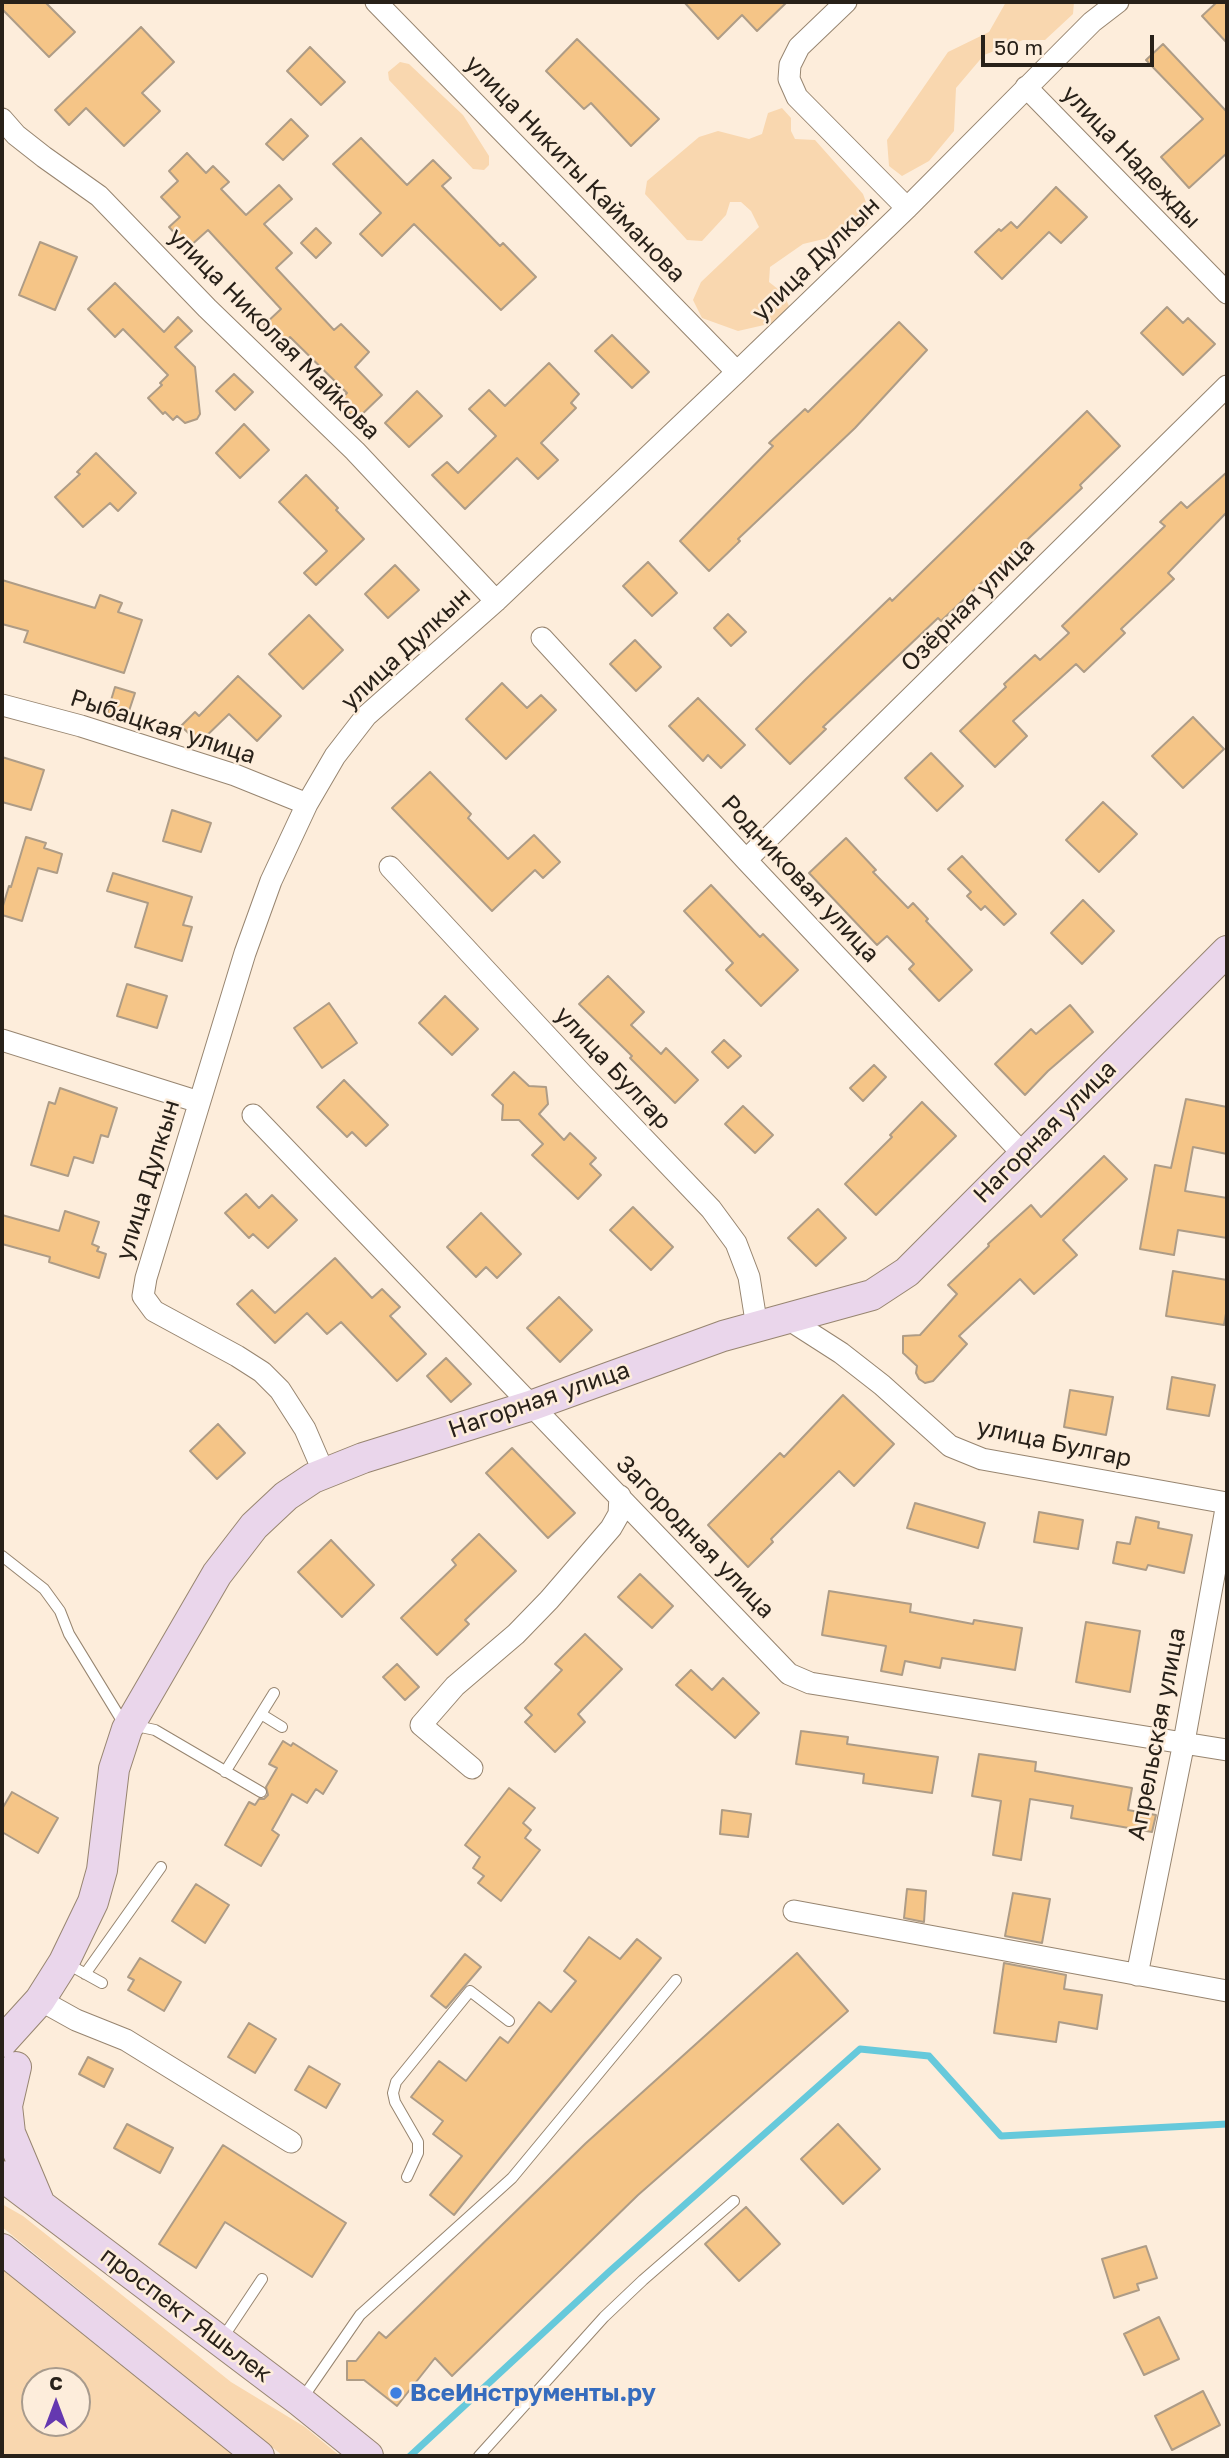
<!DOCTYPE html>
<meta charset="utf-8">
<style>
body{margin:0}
#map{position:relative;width:1229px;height:2458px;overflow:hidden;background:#fdeddb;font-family:"Golos Text",sans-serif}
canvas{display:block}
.frame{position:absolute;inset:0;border:4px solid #282119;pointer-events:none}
.north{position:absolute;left:21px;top:2367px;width:70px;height:70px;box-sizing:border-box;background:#fdeddb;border:2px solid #a89b8d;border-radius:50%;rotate:0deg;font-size:19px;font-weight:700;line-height:28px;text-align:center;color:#282119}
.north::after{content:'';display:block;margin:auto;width:24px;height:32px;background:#6538b0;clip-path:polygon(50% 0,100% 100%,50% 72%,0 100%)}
.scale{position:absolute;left:981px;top:35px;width:173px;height:32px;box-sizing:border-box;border:4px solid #282119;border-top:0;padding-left:9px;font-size:21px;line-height:24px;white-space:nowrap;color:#282119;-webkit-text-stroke:5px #fdeddb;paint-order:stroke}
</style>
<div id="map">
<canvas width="1229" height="2458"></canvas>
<div class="frame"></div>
<div class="north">С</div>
<div class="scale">50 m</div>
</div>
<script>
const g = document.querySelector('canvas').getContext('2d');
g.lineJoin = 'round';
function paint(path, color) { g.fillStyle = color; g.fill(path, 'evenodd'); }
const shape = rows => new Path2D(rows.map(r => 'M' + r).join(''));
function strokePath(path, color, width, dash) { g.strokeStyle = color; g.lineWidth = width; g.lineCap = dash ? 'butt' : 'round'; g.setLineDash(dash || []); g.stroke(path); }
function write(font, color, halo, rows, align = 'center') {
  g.font = font + ' "Golos Text",sans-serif'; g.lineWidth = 5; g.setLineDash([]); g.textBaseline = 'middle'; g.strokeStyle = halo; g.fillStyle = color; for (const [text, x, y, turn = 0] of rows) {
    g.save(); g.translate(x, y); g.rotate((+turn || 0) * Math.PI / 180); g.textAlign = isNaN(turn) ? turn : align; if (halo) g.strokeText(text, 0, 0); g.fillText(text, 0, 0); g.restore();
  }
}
paint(shape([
 [1006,2,1074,2,1073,14,1045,40,1023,40,984,55,956,88,954,131,929,161,902,176,889,166,887,140,948,52,989,32],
 [400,62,409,64,463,115,489,156,489,165,484,170,473,169,389,80,388,72],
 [782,108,791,118,791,131,795,139,815,140,863,194,871,216,866,226,845,234,803,244,770,267,769,282,783,293,789,306,773,323,738,331,702,318,693,300,701,282,759,227,751,211,741,202,730,202,726,215,702,241,687,240,645,194,647,181,699,137,718,131,749,139,762,134,768,113],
 [2,2204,23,2216,231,2382,305,2427,340,2456,283,2456,2,2227],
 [2,2261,236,2456,2,2456],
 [35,2381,77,2381,77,2423,35,2423]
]), '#f9d7af');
strokePath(shape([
 [410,2456,610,2271,860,2049,929,2056,1001,2136,1227,2124]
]), '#66c9db', 7);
const building = shape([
 [2,2,45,2,75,32,49,57,2,9,2,2],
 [684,2,787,2,757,31,742,15,718,39,684,2],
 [1217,2,1227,2,1227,43,1202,16,1217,2],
 [141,27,174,62,142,93,160,111,124,146,86,108,69,125,55,110,141,27],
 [577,39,659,119,631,146,591,103,584,109,546,71,577,39],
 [1163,44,1227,112,1227,153,1189,188,1161,157,1203,119,1146,60,1163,44],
 [310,47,345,82,321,105,287,71,310,47],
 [291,119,308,136,283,160,266,144,291,119],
 [361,138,407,185,433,160,451,178,442,186,500,246,503,243,536,277,501,310,414,224,382,256,360,234,381,213,333,164,361,138],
 [187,153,206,173,213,166,229,182,221,189,246,215,279,185,292,199,264,224,292,253,276,268,334,330,341,324,369,352,355,367,382,395,356,420,338,402,347,393,290,337,283,345,264,325,281,309,208,230,188,248,169,227,180,217,161,197,178,181,169,171,187,153],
 [1056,187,1087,217,1061,243,1049,232,1002,279,975,252,999,229,1001,231,1011,222,1017,228,1056,187],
 [316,228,331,243,316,258,301,243,316,228],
 [40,242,77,257,55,310,19,295,40,242],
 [115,283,164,332,178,317,192,331,175,347,195,367,200,414,197,419,185,423,177,416,173,420,165,412,163,414,148,398,162,385,160,383,168,375,123,329,115,337,88,309,115,283],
 [1167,307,1183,323,1188,318,1215,344,1183,375,1141,333,1167,307],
 [899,322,927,350,855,428,738,539,740,541,709,571,680,541,773,446,769,443,805,409,808,412,899,322],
 [612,335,649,372,632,388,595,351,612,335],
 [549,363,579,394,571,403,576,408,541,443,558,460,538,479,517,458,465,509,432,475,447,462,458,473,496,436,469,409,489,390,505,406,549,363],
 [234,374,253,392,235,410,216,391,234,374],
 [417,391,442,416,409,447,385,423,417,391],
 [1087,411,1120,446,1080,485,1082,488,941,621,938,618,823,727,826,729,790,764,756,729,805,680,890,598,892,601,1087,411],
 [244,424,269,450,240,478,216,453,244,424],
 [96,453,136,493,118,511,110,503,83,527,55,497,80,474,77,472,96,453],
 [1227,472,1227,512,1168,573,1174,579,1121,629,1125,633,1084,672,1076,664,1013,721,1027,736,995,767,960,731,1006,687,1004,684,1035,655,1040,660,1069,633,1062,626,1165,526,1160,522,1181,502,1187,508,1227,472],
 [306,475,338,508,336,510,364,539,316,585,304,573,327,551,279,502,306,475],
 [648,562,677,593,652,616,623,586,648,562],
 [395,565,419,590,388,618,365,594,395,565],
 [2,580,95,608,100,595,122,603,118,612,142,620,124,673,24,642,28,631,2,624,2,580],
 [728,614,746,632,731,646,714,628,728,614],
 [309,615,343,650,303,689,269,654,309,615],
 [635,640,661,667,636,691,610,664,635,640],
 [238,676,281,716,257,741,229,714,199,743,181,726,195,712,199,716,238,676],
 [502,683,527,708,541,695,556,710,506,759,466,719,502,683],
 [115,687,135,693,125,723,106,717,115,687],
 [698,698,745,745,721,768,708,755,703,761,669,726,698,698],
 [1193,717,1224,749,1183,788,1152,756,1193,717],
 [931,753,963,786,937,811,905,778,931,753],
 [2,757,44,770,31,810,2,802,2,757],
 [430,772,471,814,468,818,508,859,534,835,560,862,543,878,535,870,492,911,392,808,430,772],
 [1103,802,1137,834,1099,872,1066,840,1103,802],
 [172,810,211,823,201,852,163,841,172,810],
 [26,837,46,843,44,848,62,854,57,873,38,868,22,921,2,915,2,909,9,886,11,887,26,837],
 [846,838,876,870,873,872,908,908,913,903,928,919,926,921,972,970,939,1001,909,969,914,964,887,936,877,945,809,873,846,838],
 [962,856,1016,914,1004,925,985,906,981,910,967,896,971,892,948,869,962,856],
 [113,873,192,897,183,925,192,927,182,961,135,947,148,903,107,891,113,873],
 [711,885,760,937,763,934,798,970,761,1006,726,970,733,963,684,911,711,885],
 [1083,900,1114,931,1082,964,1051,933,1083,900],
 [608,976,644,1012,631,1025,661,1054,666,1048,698,1080,675,1103,630,1058,632,1056,579,1004,608,976],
 [127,984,167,996,157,1028,117,1016,127,984],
 [445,996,478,1029,452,1055,419,1023,445,996],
 [329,1003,357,1043,322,1068,294,1028,329,1003],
 [1070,1005,1093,1032,1048,1071,1025,1095,995,1064,1031,1029,1036,1034,1070,1005],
 [724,1040,741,1056,728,1068,712,1052,724,1040],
 [874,1065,886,1077,863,1101,850,1088,874,1065],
 [514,1072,529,1086,546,1087,548,1104,539,1114,564,1140,570,1133,596,1158,590,1164,601,1175,578,1199,532,1155,543,1144,519,1120,502,1120,503,1105,492,1095,514,1072],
 [344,1080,388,1125,366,1146,352,1132,347,1137,317,1107,344,1080],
 [60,1088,117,1108,108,1137,101,1135,93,1163,74,1157,68,1176,31,1165,49,1102,55,1104,60,1088],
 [1186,1099,1227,1107,1227,1154,1193,1147,1185,1191,1227,1198,1227,1238,1178,1230,1174,1255,1140,1249,1155,1165,1171,1168,1186,1099],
 [922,1102,956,1136,876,1215,845,1184,892,1137,890,1135,922,1102],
 [743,1106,773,1135,755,1153,725,1124,743,1106],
 [1104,1156,1127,1179,1063,1240,1077,1255,1034,1294,1020,1279,959,1336,967,1344,933,1381,925,1383,919,1379,916,1373,917,1366,903,1353,903,1336,920,1335,957,1294,948,1285,989,1246,988,1244,1031,1205,1041,1217,1104,1156],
 [246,1194,259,1208,272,1195,297,1220,268,1248,253,1234,249,1238,225,1213,246,1194],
 [633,1207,673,1247,651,1270,610,1230,633,1207],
 [818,1209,846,1238,816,1266,788,1238,818,1209],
 [65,1211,99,1222,92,1244,99,1247,97,1251,106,1254,99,1278,49,1262,50,1257,2,1244,2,1215,59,1231,65,1211],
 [481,1213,521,1254,497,1278,486,1267,476,1277,447,1247,481,1213],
 [335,1258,372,1298,382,1289,400,1307,390,1316,426,1354,397,1381,341,1322,327,1334,307,1313,275,1343,237,1304,252,1290,275,1313,335,1258],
 [1173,1271,1227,1280,1227,1308,1224,1325,1166,1316,1173,1271],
 [559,1297,592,1330,560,1362,527,1328,559,1297],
 [446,1358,471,1384,451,1402,427,1376,446,1358],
 [1172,1377,1215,1385,1209,1416,1167,1409,1172,1377],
 [1070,1390,1113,1397,1106,1435,1064,1427,1070,1390],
 [843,1395,894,1444,854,1486,839,1471,771,1539,773,1542,748,1567,708,1525,780,1453,784,1457,843,1395],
 [218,1424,245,1453,217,1479,190,1451,218,1424],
 [512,1448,575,1513,548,1538,486,1473,512,1448],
 [915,1503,985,1523,978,1548,907,1528,915,1503],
 [1039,1512,1083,1520,1078,1549,1034,1542,1039,1512],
 [1136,1517,1159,1522,1158,1528,1192,1535,1184,1573,1148,1565,1146,1570,1113,1563,1117,1542,1130,1544,1136,1517],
 [479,1534,516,1571,465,1620,469,1624,437,1655,401,1618,456,1565,452,1560,479,1534],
 [331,1540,374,1585,342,1617,298,1572,331,1540],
 [640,1574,673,1606,652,1628,618,1597,640,1574],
 [829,1591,911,1604,910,1612,973,1624,974,1620,1022,1628,1015,1670,942,1658,940,1668,905,1661,902,1675,881,1671,886,1646,822,1635,829,1591],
 [1086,1622,1140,1631,1130,1692,1076,1682,1086,1622],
 [585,1634,622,1669,578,1714,585,1722,555,1752,525,1722,532,1715,525,1708,562,1670,555,1664,585,1634],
 [397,1664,419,1687,405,1700,383,1677,397,1664],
 [691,1670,712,1690,723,1678,759,1713,735,1738,676,1685,691,1670],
 [801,1731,848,1737,847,1744,938,1757,932,1793,863,1783,864,1774,796,1764,801,1731],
 [283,1741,291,1746,293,1743,337,1771,323,1794,316,1789,307,1803,292,1794,272,1830,279,1835,261,1866,225,1845,249,1802,255,1805,259,1799,264,1799,268,1795,266,1787,277,1768,269,1764,283,1741],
 [979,1754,1036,1762,1035,1771,1132,1788,1128,1810,1156,1815,1152,1832,1071,1818,1073,1806,1030,1799,1021,1860,993,1855,1001,1801,972,1796,979,1754],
 [509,1788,535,1808,523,1823,531,1830,525,1838,540,1850,501,1901,478,1883,484,1876,473,1868,480,1857,465,1845,509,1788],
 [12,1792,58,1818,38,1853,2,1832,2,1809,12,1792],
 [722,1810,751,1814,748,1837,720,1834,722,1810],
 [196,1884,229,1905,205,1943,172,1921,196,1884],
 [907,1889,926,1891,924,1922,904,1918,907,1889],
 [1013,1893,1050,1899,1042,1943,1005,1936,1013,1893],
 [589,1937,620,1959,637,1939,661,1958,454,2215,430,2195,462,2156,433,2134,443,2121,411,2097,439,2061,466,2081,500,2037,508,2043,539,2002,551,2012,576,1981,564,1971,589,1937],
 [797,1953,848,2011,638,2195,452,2376,435,2358,397,2406,364,2380,347,2380,347,2361,356,2361,379,2332,386,2338,586,2143,797,1953],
 [465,1954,481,1967,446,2008,431,1996,465,1954],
 [140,1958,181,1982,164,2011,128,1990,134,1980,128,1977,140,1958],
 [1004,1963,1066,1975,1064,1989,1102,1995,1097,2029,1059,2022,1056,2042,994,2033,1004,1963],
 [249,2023,276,2039,255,2073,228,2057,249,2023],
 [88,2057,113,2069,104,2087,79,2074,88,2057],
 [309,2066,340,2084,326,2108,295,2090,309,2066],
 [127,2124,173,2148,160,2173,114,2148,127,2124],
 [838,2124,880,2169,843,2204,801,2159,838,2124],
 [223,2145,346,2223,312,2277,225,2222,196,2268,159,2244,223,2145],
 [746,2207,780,2244,739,2281,705,2244,746,2207],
 [1146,2246,1157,2278,1137,2284,1139,2290,1114,2298,1102,2259,1146,2246],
 [1159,2317,1179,2359,1144,2375,1124,2334,1159,2317],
 [1203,2391,1220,2425,1172,2450,1155,2416,1203,2391]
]);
paint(building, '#f5c587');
strokePath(building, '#ae9c86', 2);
const lane = shape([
 [2,1556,44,1589,60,1611,69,1634,127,1729,141,1727,155,1730,261,1792],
 [261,1714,282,1727],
 [225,1772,274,1693],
 [64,1962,102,1983],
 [85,1974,161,1867],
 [407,2177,418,2153,418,2142,395,2102,393,2093,396,2082,470,1991,509,2021],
 [222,2339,262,2279],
 [302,2399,360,2315,512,2178,676,1980],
 [479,2456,604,2317,643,2280,734,2201]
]);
const street = shape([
 [376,2,737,372],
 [846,2,799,47,790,65,789,79,797,97,907,208],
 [1026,87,1227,293],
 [2,119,16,135,44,157,99,196,207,308,355,451,496,601],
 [542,638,746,860,1023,1154],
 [2,705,81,726,235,775,307,804],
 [746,860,1227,386],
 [390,867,583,1075,711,1209,736,1243,749,1277,757,1327],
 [2,1040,199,1102],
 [253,1115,789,1674,810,1683,1227,1750],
 [788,1319,841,1353,882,1385,950,1446,982,1459,1227,1503],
 [324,1473,305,1429,280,1390,262,1372,237,1356,154,1311,143,1296,146,1278,245,953,271,881,307,804,335,756,366,716,496,601,737,372,907,208,1092,22,1118,2],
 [472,1768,421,1725,455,1686,516,1634,549,1600,611,1528,619,1514,620,1496],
 [794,1911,1227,1991],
 [1137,1975,1184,1742,1227,1503],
 [40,2000,76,2020,126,2040,291,2142]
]);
const secondary = shape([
 [2,2042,40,2000,64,1962,93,1902,102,1870,114,1769,127,1729,217,1574,254,1526,286,1496,313,1478,363,1458,533,1405,723,1336,872,1295,907,1272,1227,951],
 [16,2067,7,2106,10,2133,39,2202],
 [2,2176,301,2402,368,2456],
 [2,2249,259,2456]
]);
strokePath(lane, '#978570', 12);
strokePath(street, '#978570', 23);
strokePath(secondary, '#978570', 32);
strokePath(lane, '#fff', 10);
strokePath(street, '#fff', 21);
strokePath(secondary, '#ead6eb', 30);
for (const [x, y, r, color] of [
 [396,2393,7,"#3f7fe0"]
]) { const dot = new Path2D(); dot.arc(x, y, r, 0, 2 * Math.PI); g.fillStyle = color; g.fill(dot); strokePath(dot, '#fdeddb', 2.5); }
write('24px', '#282119', '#fdeddb', [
 ["улица Надежды",1131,157,46],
 ["улица Никиты Кайманова",575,169,46],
 ["улица Дулкын",816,259,-44],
 ["улица Николая Майкова",274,334,45],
 ["Озёрная улица",968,605,-45],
 ["улица Дулкын",406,649,-43],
 ["Рыбацкая улица",163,727,18],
 ["Родниковая улица",800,879,47],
 ["улица Булгар",613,1068,47],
 ["Нагорная улица",1045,1132,-45],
 ["улица Дулкын",148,1180,-73],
 ["Нагорная улица",539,1400,-19],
 ["улица Булгар",1054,1443,12],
 ["Загородная улица",695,1537,46],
 ["Апрельская улица",1157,1734,-79],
 ["проспект Яшьлек",186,2315,37]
]);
write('bold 24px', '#366cbe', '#fdeddb', [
 ["ВсеИнструменты.ру",410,2393]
], 'left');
</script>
